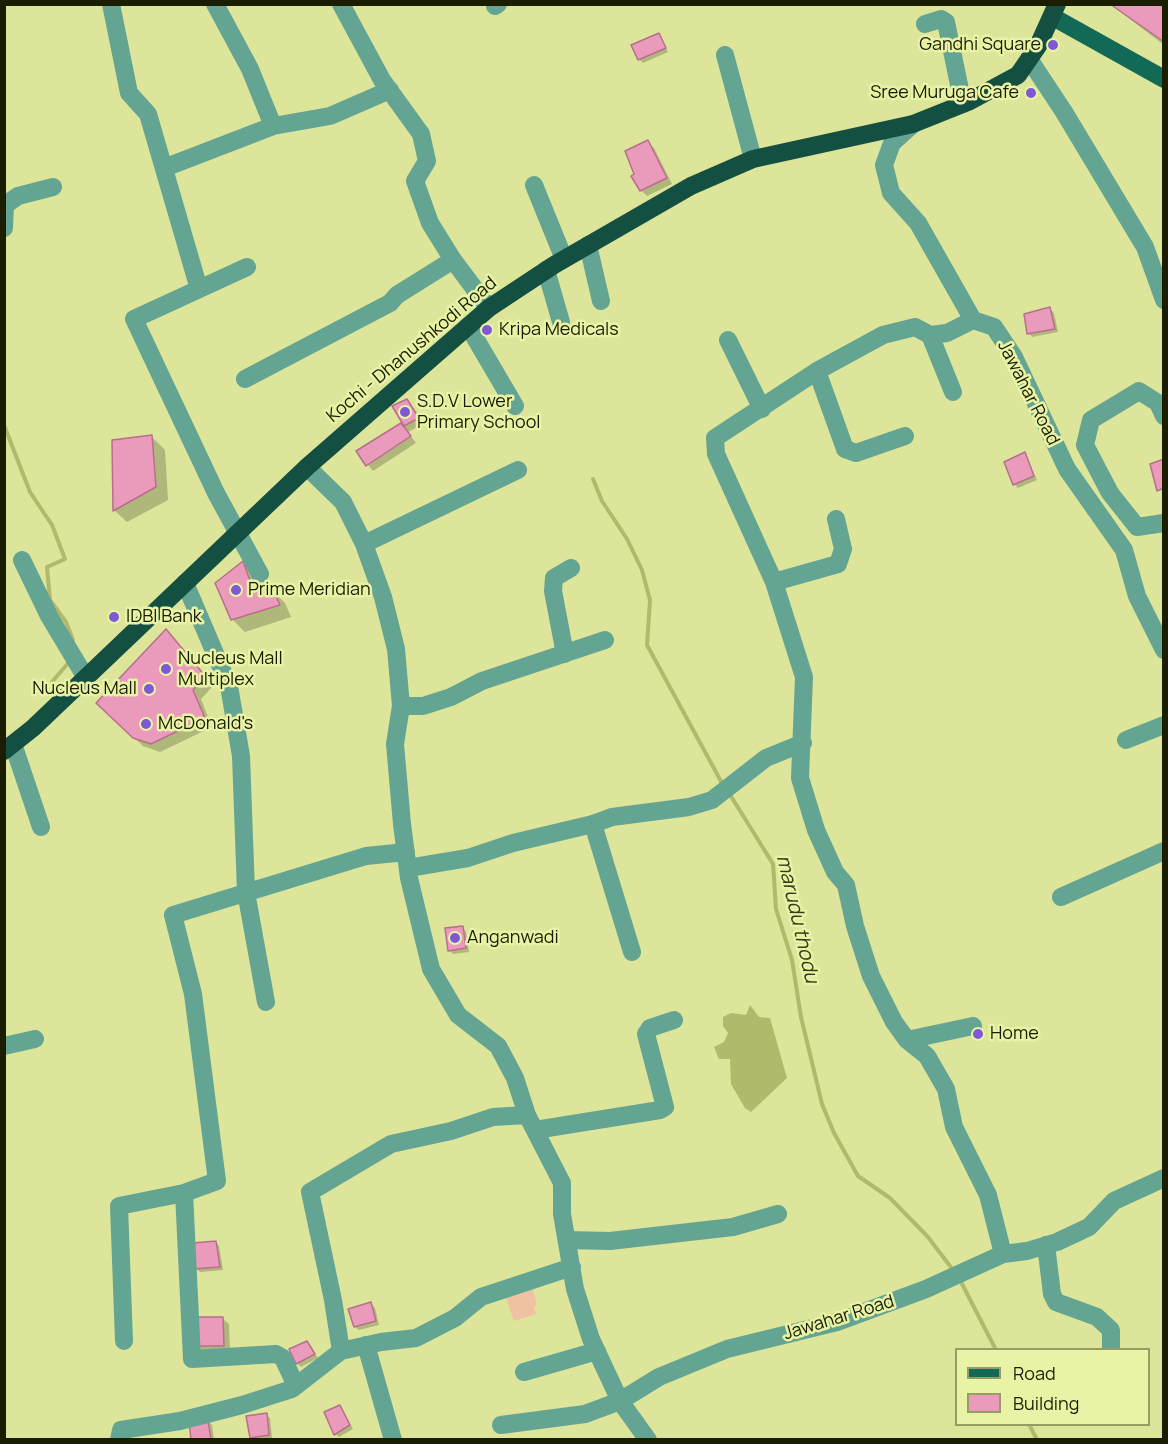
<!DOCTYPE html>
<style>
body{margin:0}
#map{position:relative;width:1168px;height:1444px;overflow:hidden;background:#dce599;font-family:Manrope,sans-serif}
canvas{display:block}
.frame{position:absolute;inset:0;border:6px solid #1a1d00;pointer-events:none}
.legend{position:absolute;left:955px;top:1348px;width:195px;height:78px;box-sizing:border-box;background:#e9f3a6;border:2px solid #969d64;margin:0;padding:8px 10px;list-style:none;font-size:18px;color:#1a1d00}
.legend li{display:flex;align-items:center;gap:12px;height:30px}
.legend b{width:30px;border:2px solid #969d64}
</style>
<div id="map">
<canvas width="1168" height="1444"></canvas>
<div class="frame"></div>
<ul class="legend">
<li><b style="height:8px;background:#126956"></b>Road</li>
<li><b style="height:16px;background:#ea9aba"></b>Building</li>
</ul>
</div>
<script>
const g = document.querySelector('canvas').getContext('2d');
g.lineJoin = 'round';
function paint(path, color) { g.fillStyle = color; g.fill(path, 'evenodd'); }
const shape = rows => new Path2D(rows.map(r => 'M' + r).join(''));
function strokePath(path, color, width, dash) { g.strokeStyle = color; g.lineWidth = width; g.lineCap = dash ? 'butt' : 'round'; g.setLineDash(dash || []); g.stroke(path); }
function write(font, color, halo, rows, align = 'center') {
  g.font = font + ' Manrope,sans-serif'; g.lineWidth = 5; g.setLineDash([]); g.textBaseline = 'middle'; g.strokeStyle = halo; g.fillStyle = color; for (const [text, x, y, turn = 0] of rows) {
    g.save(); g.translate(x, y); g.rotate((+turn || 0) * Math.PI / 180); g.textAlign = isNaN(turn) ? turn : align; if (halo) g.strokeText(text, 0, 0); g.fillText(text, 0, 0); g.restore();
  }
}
paint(shape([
 [531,1283,537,1305,534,1307,536,1314,514,1321,504,1292]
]), '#f0c2a4');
paint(shape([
 [750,1005,759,1017,770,1018,787,1078,751,1112,745,1108,731,1084,730,1059,719,1059,714,1047,724,1042,728,1033,723,1026,723,1017,731,1013,746,1015]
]), '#b1b96b');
paint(shape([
 [1110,4,1159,4,1164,9,1164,45],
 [659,35,668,52,643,63,639,59],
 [648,142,654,148,672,184,647,196,641,190],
 [1050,309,1054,313,1058,332,1032,337,1029,333],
 [407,400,424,424,408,432,416,443,373,471,358,452,404,423],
 [152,437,165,450,168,500,127,522,114,510],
 [1024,453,1037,480,1018,488,1014,484],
 [243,563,255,575,261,592,272,590,285,603,291,617,245,632,232,619],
 [174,639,213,686,201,699,212,727,160,752,143,746,98,703],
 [463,928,466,932,469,952,453,954,449,950],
 [216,1242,219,1246,223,1270,200,1272,196,1268],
 [371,1304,375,1308,379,1325,359,1330,355,1327],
 [222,1318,229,1324,230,1352,203,1352,197,1346],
 [307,1342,318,1358,301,1367,297,1363],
 [340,1406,353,1429,339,1437,336,1434],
 [266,1415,270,1418,272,1438,254,1440,252,1437],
 [208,1421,212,1425,214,1440,192,1440]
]), '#0003');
strokePath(shape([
 [4,425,30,492,52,525,65,559,47,567,50,600,66,622,73,640],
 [593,479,602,501,627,539,642,570,650,600,647,645,723,785],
 [52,682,69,662],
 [729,793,773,864,776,909,792,960,801,1017,822,1104,834,1133,858,1176,890,1198,928,1237,953,1270],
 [959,1278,996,1350],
 [1029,1424,1037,1440]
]), '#b1b96b', 4);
const building = shape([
 [1110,4,1161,4,1164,7,1164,42,1110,4],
 [659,33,666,48,638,60,631,45,659,33],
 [648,140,667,178,640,191,631,176,634,174,625,151,648,140],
 [1050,307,1055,329,1027,334,1024,314,1050,307],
 [407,399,419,418,404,426,392,406,407,399],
 [401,423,411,436,366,466,356,451,401,423],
 [152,435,156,487,113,511,112,440,152,435],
 [1025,452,1034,476,1013,485,1004,462,1025,452],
 [1164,459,1164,488,1157,491,1150,464,1164,459],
 [243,561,254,592,273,589,280,605,231,620,215,583,243,561],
 [166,629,206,677,193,690,205,718,151,744,133,738,96,703,166,629],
 [463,926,466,948,448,951,445,928,463,926],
 [216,1241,220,1267,194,1269,193,1243,216,1241],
 [371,1302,376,1321,354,1327,348,1309,371,1302],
 [196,1317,223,1317,224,1346,196,1346,196,1317],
 [307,1341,315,1354,296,1364,289,1349,307,1341],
 [340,1405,350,1425,334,1435,324,1412,340,1405],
 [267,1413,269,1435,250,1438,246,1416,267,1413],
 [208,1420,211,1440,191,1440,189,1422,208,1420]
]);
paint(building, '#ea9aba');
strokePath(building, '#b76f8d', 1.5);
strokePath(shape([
 [111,4,129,93,148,114,199,289],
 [215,4,250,69,273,126,330,116,390,90],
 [341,4,382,80,421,134,427,161,415,181,430,223,453,260,489,308],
 [495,6,498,4],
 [925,24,941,19,946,22,963,104],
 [725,55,753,159],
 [1029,59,1064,112,1145,247,1164,300],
 [913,124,892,143,884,165,891,193,918,223,973,320,994,327,1014,357,1067,469,1124,550,1137,596,1164,650],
 [164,168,273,126],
 [534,185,564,259],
 [4,228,5,205,18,196,53,187],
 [588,245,601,301],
 [247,267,134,319,216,493,260,574],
 [546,270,561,322],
 [973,320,947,333,930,335,915,327,883,335,817,371,715,438,716,454,774,582,804,677,800,778,816,830,835,872,846,885,855,926,871,976,894,1022,907,1040,927,1056,946,1089,954,1127,988,1195,1003,1254],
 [468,326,515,406],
 [930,335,953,392],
 [728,340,762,409],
 [817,371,845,449,856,453,905,436],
 [245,379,390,303,397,295,453,260],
 [1164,416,1158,403,1139,391,1091,420,1085,445,1110,493,1137,527,1164,523],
 [307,467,343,502,364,544,383,597,396,649,401,706,395,744,402,824,409,878,431,969,458,1015,498,1046,515,1078,527,1115,562,1183,562,1214,575,1289,591,1339,620,1401,648,1440],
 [364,544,518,470],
 [22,560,49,616,86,678],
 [774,582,838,564,843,549,836,519],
 [185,583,229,686,241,756,246,892,266,1002],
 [565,654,553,591,554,578,571,568],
 [401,706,423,706,451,697,482,681,605,640],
 [1126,740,1164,725],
 [13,744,41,827],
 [408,868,468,858,513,843,593,824],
 [1061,897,1164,851],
 [632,952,593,824,612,817,689,807,712,800,766,758,803,743],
 [907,1040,973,1026],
 [4,1046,35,1039],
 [535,1130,660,1110,665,1107,646,1034,650,1028,674,1020],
 [184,1193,217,1181,193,994,173,915,366,856,406,852],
 [567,1240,610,1241,733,1227,778,1214],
 [1046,1245,1052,1294,1056,1302,1097,1317,1111,1330,1111,1350],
 [124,1341,119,1206,184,1193,192,1359,276,1354,283,1358,296,1386],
 [366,1345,393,1440],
 [341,1351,333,1300,310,1192,391,1144,451,1131,493,1117,527,1115],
 [524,1372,597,1351],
 [501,1425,585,1414,620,1401,659,1377,727,1349,837,1322,926,1289,1003,1254,1027,1251,1057,1242,1089,1227,1114,1201,1164,1178],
 [119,1440,121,1430,180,1421,242,1405,292,1389,341,1351,381,1342,416,1338,455,1318,481,1297,572,1267]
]), '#63a492', 18);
strokePath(shape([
 [1053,17,1164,79]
]), '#126956', 18);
strokePath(shape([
 [4,751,33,728,307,467,489,308,554,265,691,186,753,159,913,124,968,102,1018,75,1038,46,1057,4]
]), '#145042', 18);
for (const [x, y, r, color] of [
 [1053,45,6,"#7e59d3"],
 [1031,93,6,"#7e59d3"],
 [487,330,6,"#7e59d3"],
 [405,412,6,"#7e59d3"],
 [236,590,6,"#7e59d3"],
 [114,617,6,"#7e59d3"],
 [166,669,6,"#7e59d3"],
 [149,689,6,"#7e59d3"],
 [146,724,6,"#7e59d3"],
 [455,938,6,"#7e59d3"],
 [978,1034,6,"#7e59d3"]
]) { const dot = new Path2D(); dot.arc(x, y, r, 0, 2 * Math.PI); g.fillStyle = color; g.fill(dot); strokePath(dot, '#e9f3a6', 2); }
write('18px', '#1a1d00', '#e9f3a6', [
 ["Gandhi Square",1041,45,"right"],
 ["Sree Muruga Cafe",1019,93,"right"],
 ["Kripa Medicals",499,330],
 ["S.D.V Lower",417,402],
 ["Primary School",417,423],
 ["Prime Meridian",248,590],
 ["IDBI Bank",126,617],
 ["Nucleus Mall",178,659],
 ["Multiplex",178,680],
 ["Nucleus Mall",137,689,"right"],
 ["McDonald's",158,724],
 ["Anganwadi",467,938],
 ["Home",990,1034]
], 'left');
write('18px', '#1a1d00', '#e9f3a6', [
 ["Kochi - Dhanushkodi Road",412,350,-40],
 ["Jawahar Road",1028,393,63],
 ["Jawahar Road",839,1318,-17]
]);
write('italic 20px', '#373a18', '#e9f3a6', [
 ["marudu thodu",797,919,77]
]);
</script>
